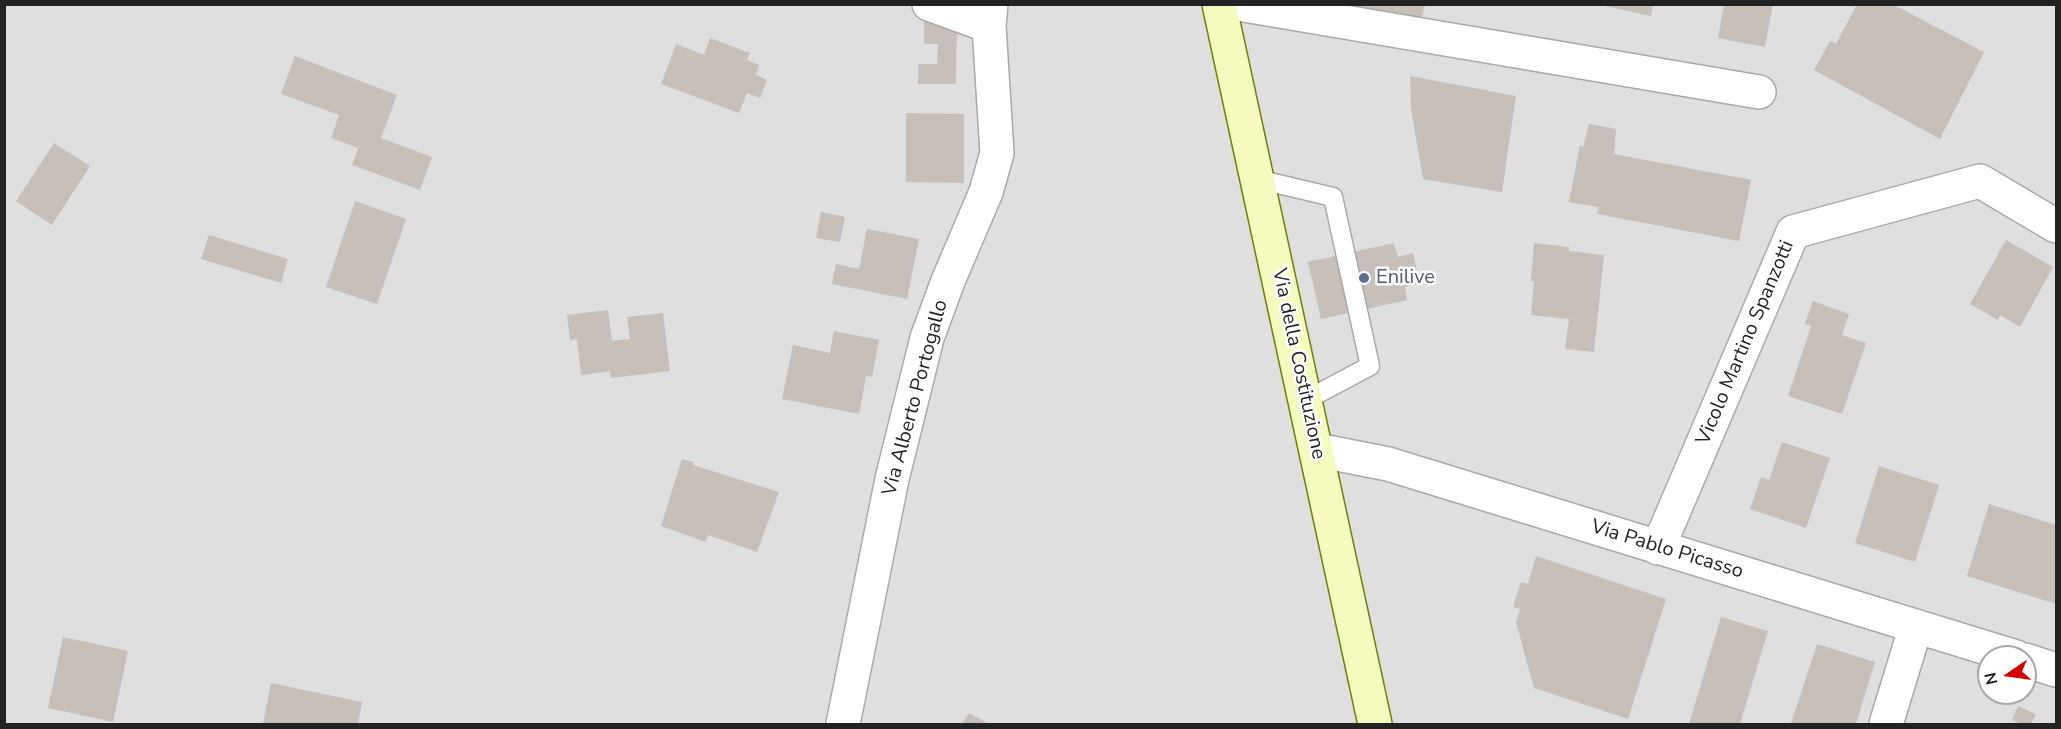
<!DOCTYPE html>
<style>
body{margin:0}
#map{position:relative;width:2061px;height:729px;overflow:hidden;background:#f2efe9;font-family:"Nunito Sans",sans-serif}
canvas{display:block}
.frame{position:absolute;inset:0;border:6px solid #222;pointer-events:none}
.north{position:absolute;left:1977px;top:645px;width:60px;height:60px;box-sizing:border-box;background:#fff;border:2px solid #a7a7a7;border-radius:50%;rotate:257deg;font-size:16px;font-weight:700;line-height:24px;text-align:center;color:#222}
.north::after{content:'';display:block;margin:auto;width:21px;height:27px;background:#d40000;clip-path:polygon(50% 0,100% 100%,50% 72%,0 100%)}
</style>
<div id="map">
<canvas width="2061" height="729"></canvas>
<div class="frame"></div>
<div class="north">N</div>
</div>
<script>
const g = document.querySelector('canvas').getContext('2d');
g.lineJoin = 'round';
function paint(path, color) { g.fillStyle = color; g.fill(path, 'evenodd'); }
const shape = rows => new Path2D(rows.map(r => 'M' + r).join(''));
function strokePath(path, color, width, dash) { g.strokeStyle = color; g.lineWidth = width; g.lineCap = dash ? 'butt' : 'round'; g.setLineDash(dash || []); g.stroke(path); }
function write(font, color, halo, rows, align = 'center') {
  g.font = font + ' "Nunito Sans",sans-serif'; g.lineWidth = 5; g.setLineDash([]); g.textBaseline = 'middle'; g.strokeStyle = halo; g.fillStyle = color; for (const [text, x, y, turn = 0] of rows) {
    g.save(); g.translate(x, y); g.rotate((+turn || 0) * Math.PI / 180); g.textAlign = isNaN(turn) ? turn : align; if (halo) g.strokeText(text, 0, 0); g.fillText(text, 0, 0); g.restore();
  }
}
paint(shape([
 [4,5,2056,5,2056,724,5,724],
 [1989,657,2025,657,2025,693,1989,693]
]), '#e0dfdf');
paint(shape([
 [1341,4,1425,4,1420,27,1339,12],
 [1596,4,1653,4,1651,16],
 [1724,4,1773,4,1765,47,1718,38],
 [1857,4,1892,4,1984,52,1940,139,1814,70,1830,41,1836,44],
 [924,22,957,22,956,84,918,84,918,64,937,64,938,44,924,44],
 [710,38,750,53,747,60,759,65,756,75,767,80,760,98,747,93,739,113,661,84,676,44,704,55],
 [295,56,397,95,381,138,432,157,420,190,352,165,358,148,331,138,339,115,281,94],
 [1410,76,1516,96,1502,192,1423,179,1411,108],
 [906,113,964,114,964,183,906,182],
 [1589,124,1616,129,1614,154,1751,180,1739,241,1597,214,1598,207,1569,202,1580,145,1583,147],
 [54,143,90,166,52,225,16,201],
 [355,201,406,219,377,304,326,287],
 [821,212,845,217,840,242,816,238],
 [867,229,919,239,907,299,832,284,836,264,859,269],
 [209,235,288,259,281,283,201,259],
 [2006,240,2053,267,2020,327,2000,315,1998,320,1970,304],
 [1394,243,1398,257,1413,253,1420,284,1405,287,1407,300,1321,319,1308,262],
 [1534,243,1569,247,1569,251,1604,255,1594,352,1565,349,1569,319,1531,315,1534,281,1531,281],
 [1813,301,1849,314,1842,335,1866,343,1842,414,1788,396,1811,326,1805,324],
 [608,310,612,341,630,339,627,317,663,313,670,371,611,378,610,371,581,375,577,339,570,340,567,315],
 [834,331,879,340,872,377,866,376,859,414,782,399,793,345,830,353],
 [1782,442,1830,458,1806,528,1750,509,1761,477,1769,480],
 [682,459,694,462,693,465,779,492,757,552,708,535,706,542,661,526],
 [1879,466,1939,485,1915,562,1855,543],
 [1989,504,2056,525,2056,604,1967,576],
 [1536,556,1666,599,1628,719,1534,688,1516,622,1520,609,1513,607,1521,582,1528,584],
 [1721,617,1768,631,1740,724,1689,724],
 [63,637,128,651,113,722,48,708],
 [1817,644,1875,662,1856,724,1791,724],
 [271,683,362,702,358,724,263,724],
 [2018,706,2036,714,2031,724,2022,724,2012,720],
 [969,713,989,724,962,724]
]), '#c7bfb8');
const service = shape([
 [1257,179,1333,197,1370,366,1306,400]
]);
const minor = shape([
 [929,4,989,26],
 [1238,4,1759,92],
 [1317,450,1388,464,2016,657],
 [1658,548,1793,232,1980,181,2056,226],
 [2025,660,2056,670],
 [843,724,892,479,927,338,948,281,986,192,997,153,989,26,991,4],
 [1886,724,1916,626]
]);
const secondary = shape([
 [1219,4,1375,724]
]);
strokePath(service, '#a9a9a9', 21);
strokePath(minor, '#a9a9a9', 36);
strokePath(secondary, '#707d05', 36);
strokePath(service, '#fff', 18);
strokePath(minor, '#fff', 33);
strokePath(secondary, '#f7fabf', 33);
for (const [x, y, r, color] of [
 [1364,278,6,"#5c6f8a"]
]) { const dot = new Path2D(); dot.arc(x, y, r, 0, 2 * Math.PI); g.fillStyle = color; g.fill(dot); strokePath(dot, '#fff', 2); }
write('20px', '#4e5e75', '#fff', [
 ["Enilive",1376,278]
], 'left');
write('20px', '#222', '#fff', [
 ["Vicolo Martino Spanzotti",1746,343,-67],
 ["Via della Costituzione",1298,364,78],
 ["Via Alberto Portogallo",916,398,-75],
 ["Via Pablo Picasso",1667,550,17]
]);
</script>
